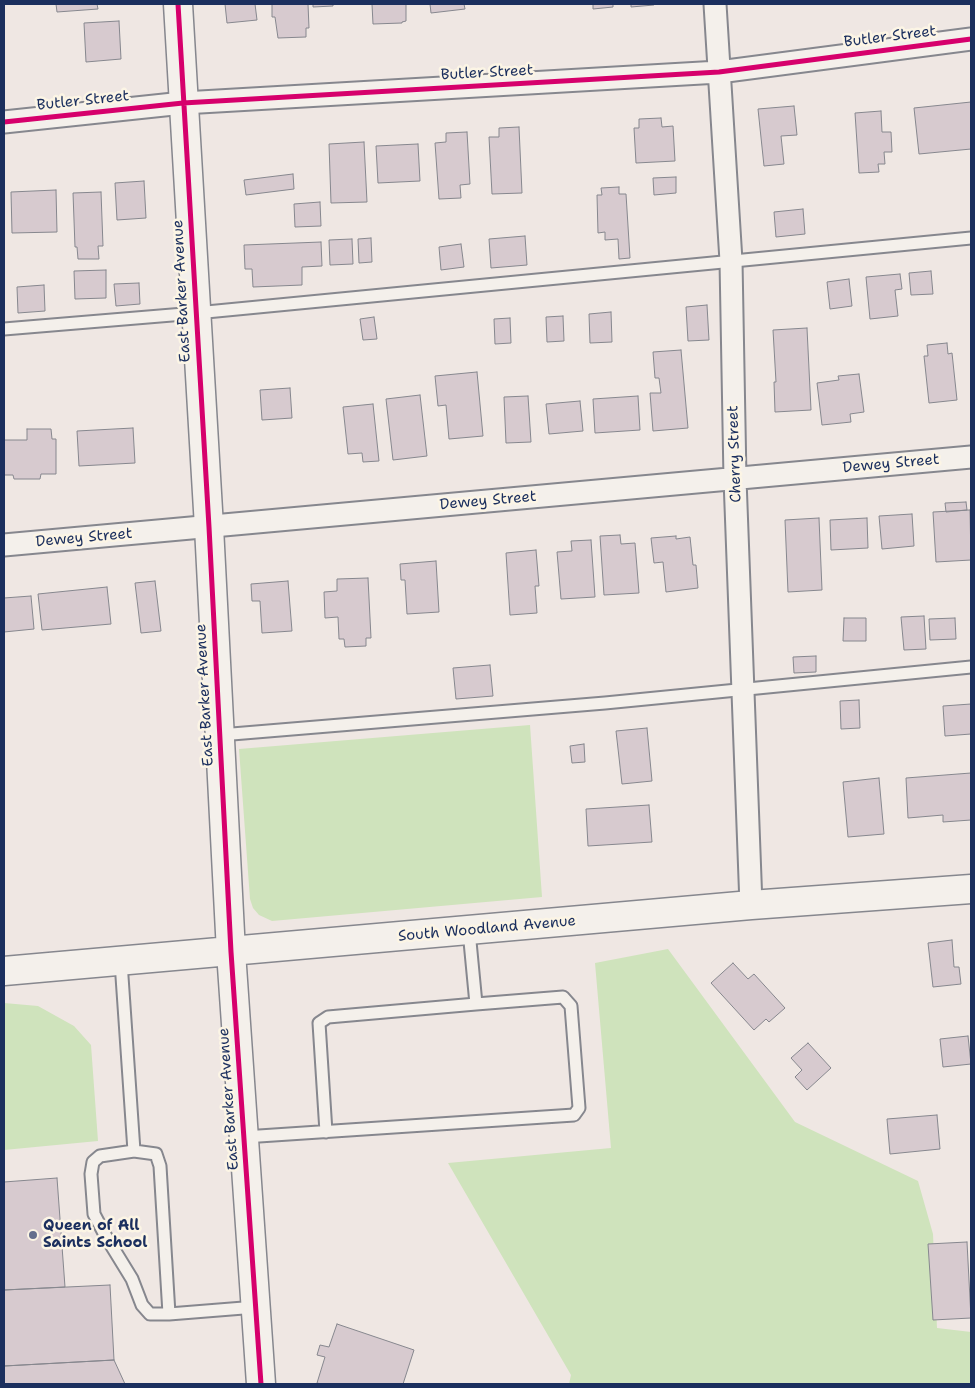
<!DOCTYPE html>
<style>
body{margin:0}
#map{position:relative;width:975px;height:1388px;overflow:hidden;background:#efe7e3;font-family:"Shantell Sans",sans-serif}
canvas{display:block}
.frame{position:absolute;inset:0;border:5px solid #1b2f5e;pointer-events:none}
</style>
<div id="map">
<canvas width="975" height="1388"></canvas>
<div class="frame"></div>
</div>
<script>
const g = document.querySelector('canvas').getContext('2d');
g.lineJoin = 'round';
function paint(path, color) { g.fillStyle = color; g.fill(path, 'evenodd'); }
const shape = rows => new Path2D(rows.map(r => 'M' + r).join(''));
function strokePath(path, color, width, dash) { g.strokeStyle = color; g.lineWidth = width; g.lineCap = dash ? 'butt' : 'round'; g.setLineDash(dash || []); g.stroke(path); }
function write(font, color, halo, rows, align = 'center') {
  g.font = font + ' "Shantell Sans",sans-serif'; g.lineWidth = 5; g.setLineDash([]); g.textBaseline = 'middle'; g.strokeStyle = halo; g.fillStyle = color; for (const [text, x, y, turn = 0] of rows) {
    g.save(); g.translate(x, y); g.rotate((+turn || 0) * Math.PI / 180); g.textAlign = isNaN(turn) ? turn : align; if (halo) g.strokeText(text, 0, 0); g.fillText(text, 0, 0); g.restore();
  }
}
paint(shape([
 [530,725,542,897,272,921,259,915,253,908,250,899,239,749],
 [668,949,795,1122,918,1181,933,1234,937,1328,971,1332,971,1384,569,1384,571,1375,448,1163,611,1148,595,963],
 [4,1003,38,1006,74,1026,91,1045,98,1141,4,1150]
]), '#cfe3bc');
const building = shape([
 [56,4,97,4,98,9,57,12,56,4],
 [225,4,255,4,257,20,227,23,225,4],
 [272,4,308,4,309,28,306,28,306,37,278,38,275,17,272,17,272,4],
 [313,4,333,4,333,6,313,7,313,4],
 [372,4,406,4,406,21,402,22,402,23,373,24,372,4],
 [430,4,464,4,465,9,431,13,430,4],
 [593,4,613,4,613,7,593,9,593,4],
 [631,4,653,4,654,5,631,7,631,4],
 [119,21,121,59,86,62,84,23,119,21],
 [971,102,971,149,919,154,914,108,971,102],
 [794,106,797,135,781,136,784,164,764,166,758,109,794,106],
 [881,111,882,132,891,132,892,152,884,152,885,164,878,164,879,172,859,173,855,113,881,111],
 [661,118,662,127,673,126,675,161,636,163,634,128,639,128,639,119,661,118],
 [519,127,522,193,492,194,489,137,499,137,499,128,519,127],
 [467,132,470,184,460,185,461,198,439,199,435,143,446,142,446,133,467,132],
 [364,142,367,202,331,203,329,144,364,142],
 [418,144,420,181,378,183,376,146,418,144],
 [293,174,294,189,246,195,244,180,293,174],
 [676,177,676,193,654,195,653,178,676,177],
 [144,181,146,218,117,220,115,183,144,181],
 [619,187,619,194,626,194,630,258,619,259,618,239,605,240,605,232,598,233,597,195,602,195,601,188,619,187],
 [56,190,57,232,12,233,11,192,56,190],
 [101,192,103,246,98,246,99,259,78,259,77,247,75,247,73,193,101,192],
 [320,202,321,226,295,227,294,204,320,202],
 [803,209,805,234,776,237,774,212,803,209],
 [525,236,527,265,491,268,489,239,525,236],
 [371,238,372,262,359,263,358,239,371,238],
 [352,239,353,264,330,265,329,240,352,239],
 [321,242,322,266,302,267,302,285,253,287,252,269,245,269,244,245,321,242],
 [461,244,464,267,441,270,439,247,461,244],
 [106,270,106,298,75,299,74,271,106,270],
 [931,271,933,294,911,295,909,273,931,271],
 [900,274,902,289,895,290,898,316,870,319,866,277,900,274],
 [849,279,852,306,830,309,827,282,849,279],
 [139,283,140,304,116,306,114,284,139,283],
 [44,285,45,311,18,313,17,287,44,285],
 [707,305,709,340,688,341,686,307,707,305],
 [611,312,612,342,590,343,589,314,611,312],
 [563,316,564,341,547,342,546,317,563,316],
 [374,317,377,339,363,340,360,319,374,317],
 [510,318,511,343,495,344,494,319,510,318],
 [807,328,811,410,775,412,774,382,776,382,773,330,807,328],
 [947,343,948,354,952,353,957,400,929,403,924,356,928,356,927,345,947,343],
 [681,350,688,428,653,431,650,393,661,393,659,378,655,378,653,352,681,350],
 [477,372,483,436,449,439,446,405,438,406,435,376,477,372],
 [859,374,864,412,850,414,851,422,822,425,817,383,839,380,838,376,859,374],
 [290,388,292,418,262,420,260,390,290,388],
 [420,395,427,456,393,460,386,399,420,395],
 [528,396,531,442,506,443,504,397,528,396],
 [638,396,640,430,595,433,593,399,638,396],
 [580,401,583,431,549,434,546,404,580,401],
 [373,404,379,461,363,462,362,453,348,454,343,407,373,404],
 [133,428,135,463,79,466,77,431,133,428],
 [27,429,51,429,52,439,56,439,56,474,41,474,40,479,14,479,13,475,4,475,4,440,27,440,27,429],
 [966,502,967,510,946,512,945,503,966,502],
 [970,510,971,560,936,562,933,512,970,510],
 [912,514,914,546,882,549,879,516,912,514],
 [819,518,822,590,788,592,785,520,819,518],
 [867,518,868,548,831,550,830,520,867,518],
 [620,535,621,544,635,543,639,593,604,595,600,536,620,535],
 [676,536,676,539,690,537,693,565,696,565,698,588,666,592,663,562,654,563,651,538,676,536],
 [591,540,595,597,561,599,557,552,572,551,571,541,591,540],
 [536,550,539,586,535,586,537,613,510,615,506,553,536,550],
 [436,561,439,612,407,614,405,580,401,580,400,564,436,561],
 [368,578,371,638,366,638,366,646,345,647,344,639,339,639,338,617,325,618,324,592,337,591,337,579,368,578],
 [155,581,161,631,141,633,135,583,155,581],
 [288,581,292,631,262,633,260,601,252,601,251,584,288,581],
 [107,587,111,624,42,630,38,594,107,587],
 [31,596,34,629,4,632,4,598,31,596],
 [924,616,926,649,904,650,901,617,924,616],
 [844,618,866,618,866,641,843,641,844,618],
 [955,618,956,639,930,640,929,619,955,618],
 [816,656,816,672,794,673,793,657,816,656],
 [490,665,493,696,456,699,453,668,490,665],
 [859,700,860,728,841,729,840,701,859,700],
 [971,704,971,734,945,736,943,706,971,704],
 [647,728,652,781,622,784,616,731,647,728],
 [584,744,585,762,572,763,570,746,584,744],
 [971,773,971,820,943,822,943,815,908,818,906,778,971,773],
 [879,778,884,834,848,837,843,782,879,778],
 [649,805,652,842,588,846,586,809,649,805],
 [952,940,954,967,959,967,961,984,933,987,928,943,952,940],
 [733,963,748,979,754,974,785,1008,769,1022,766,1019,754,1030,711,983,733,963],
 [968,1036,971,1064,943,1067,940,1039,968,1036],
 [808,1043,831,1068,807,1090,795,1077,802,1070,791,1058,808,1043],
 [937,1115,940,1149,890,1154,887,1119,937,1115],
 [57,1178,65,1287,4,1290,4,1182,57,1178],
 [967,1242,971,1318,933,1320,928,1244,967,1242],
 [110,1285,114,1360,4,1366,4,1290,110,1285],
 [337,1324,414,1350,403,1384,321,1384,317,1383,325,1357,317,1355,320,1345,329,1347,337,1324],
 [114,1360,125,1384,4,1384,4,1366,114,1360]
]);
paint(building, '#d7cacf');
strokePath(building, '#86878e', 1);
const lane = shape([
 [4,329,196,313,971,238],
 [220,735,605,703,971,667],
 [121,962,134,1151],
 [326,1132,319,1023,328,1017,476,1004],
 [244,1137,574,1115,579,1108,571,1006,563,997,476,1004,469,931],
 [169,1314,160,1166,156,1154,134,1151,100,1156,93,1162,91,1174,94,1214,105,1235,132,1279,142,1305,150,1314,169,1314,256,1307]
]);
const street = shape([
 [715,4,731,261,735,479,751,905],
 [4,122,183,103,719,72,971,39],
 [4,545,971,457]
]);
const secondary = shape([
 [178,4,209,527,231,952,261,1384],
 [4,971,751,905,971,889]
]);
strokePath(lane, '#86878e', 15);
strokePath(street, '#86878e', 25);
strokePath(secondary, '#86878e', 31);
strokePath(lane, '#f4f0eb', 11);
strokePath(street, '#f4f0eb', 21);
strokePath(secondary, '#f4f0eb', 28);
strokePath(shape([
 [178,4,209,527,231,952,261,1384],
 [4,122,183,103,719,72,971,39]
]), '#d6006c', 5);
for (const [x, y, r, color] of [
 [33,1235,5,"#656f8d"]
]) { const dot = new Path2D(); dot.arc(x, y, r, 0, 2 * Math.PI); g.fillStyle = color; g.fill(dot); strokePath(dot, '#fcf5e5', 2); }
write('15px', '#1b2f5e', '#fcf5e5', [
 ["Butler Street",890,37,-7],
 ["Butler Street",487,73,-3],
 ["Butler Street",83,101,-6],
 ["East Barker Avenue",182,291,-93],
 ["Cherry Street",735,454,-92],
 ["Dewey Street",891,464,-5],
 ["Dewey Street",488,501,-5],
 ["Dewey Street",84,538,-5],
 ["East Barker Avenue",205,695,-93],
 ["South Woodland Avenue",487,929,-5],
 ["East Barker Avenue",229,1099,-94]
]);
write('bold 15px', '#1b2f5e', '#fcf5e5', [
 ["Queen of All",43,1226],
 ["Saints School",43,1243]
], 'left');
</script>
